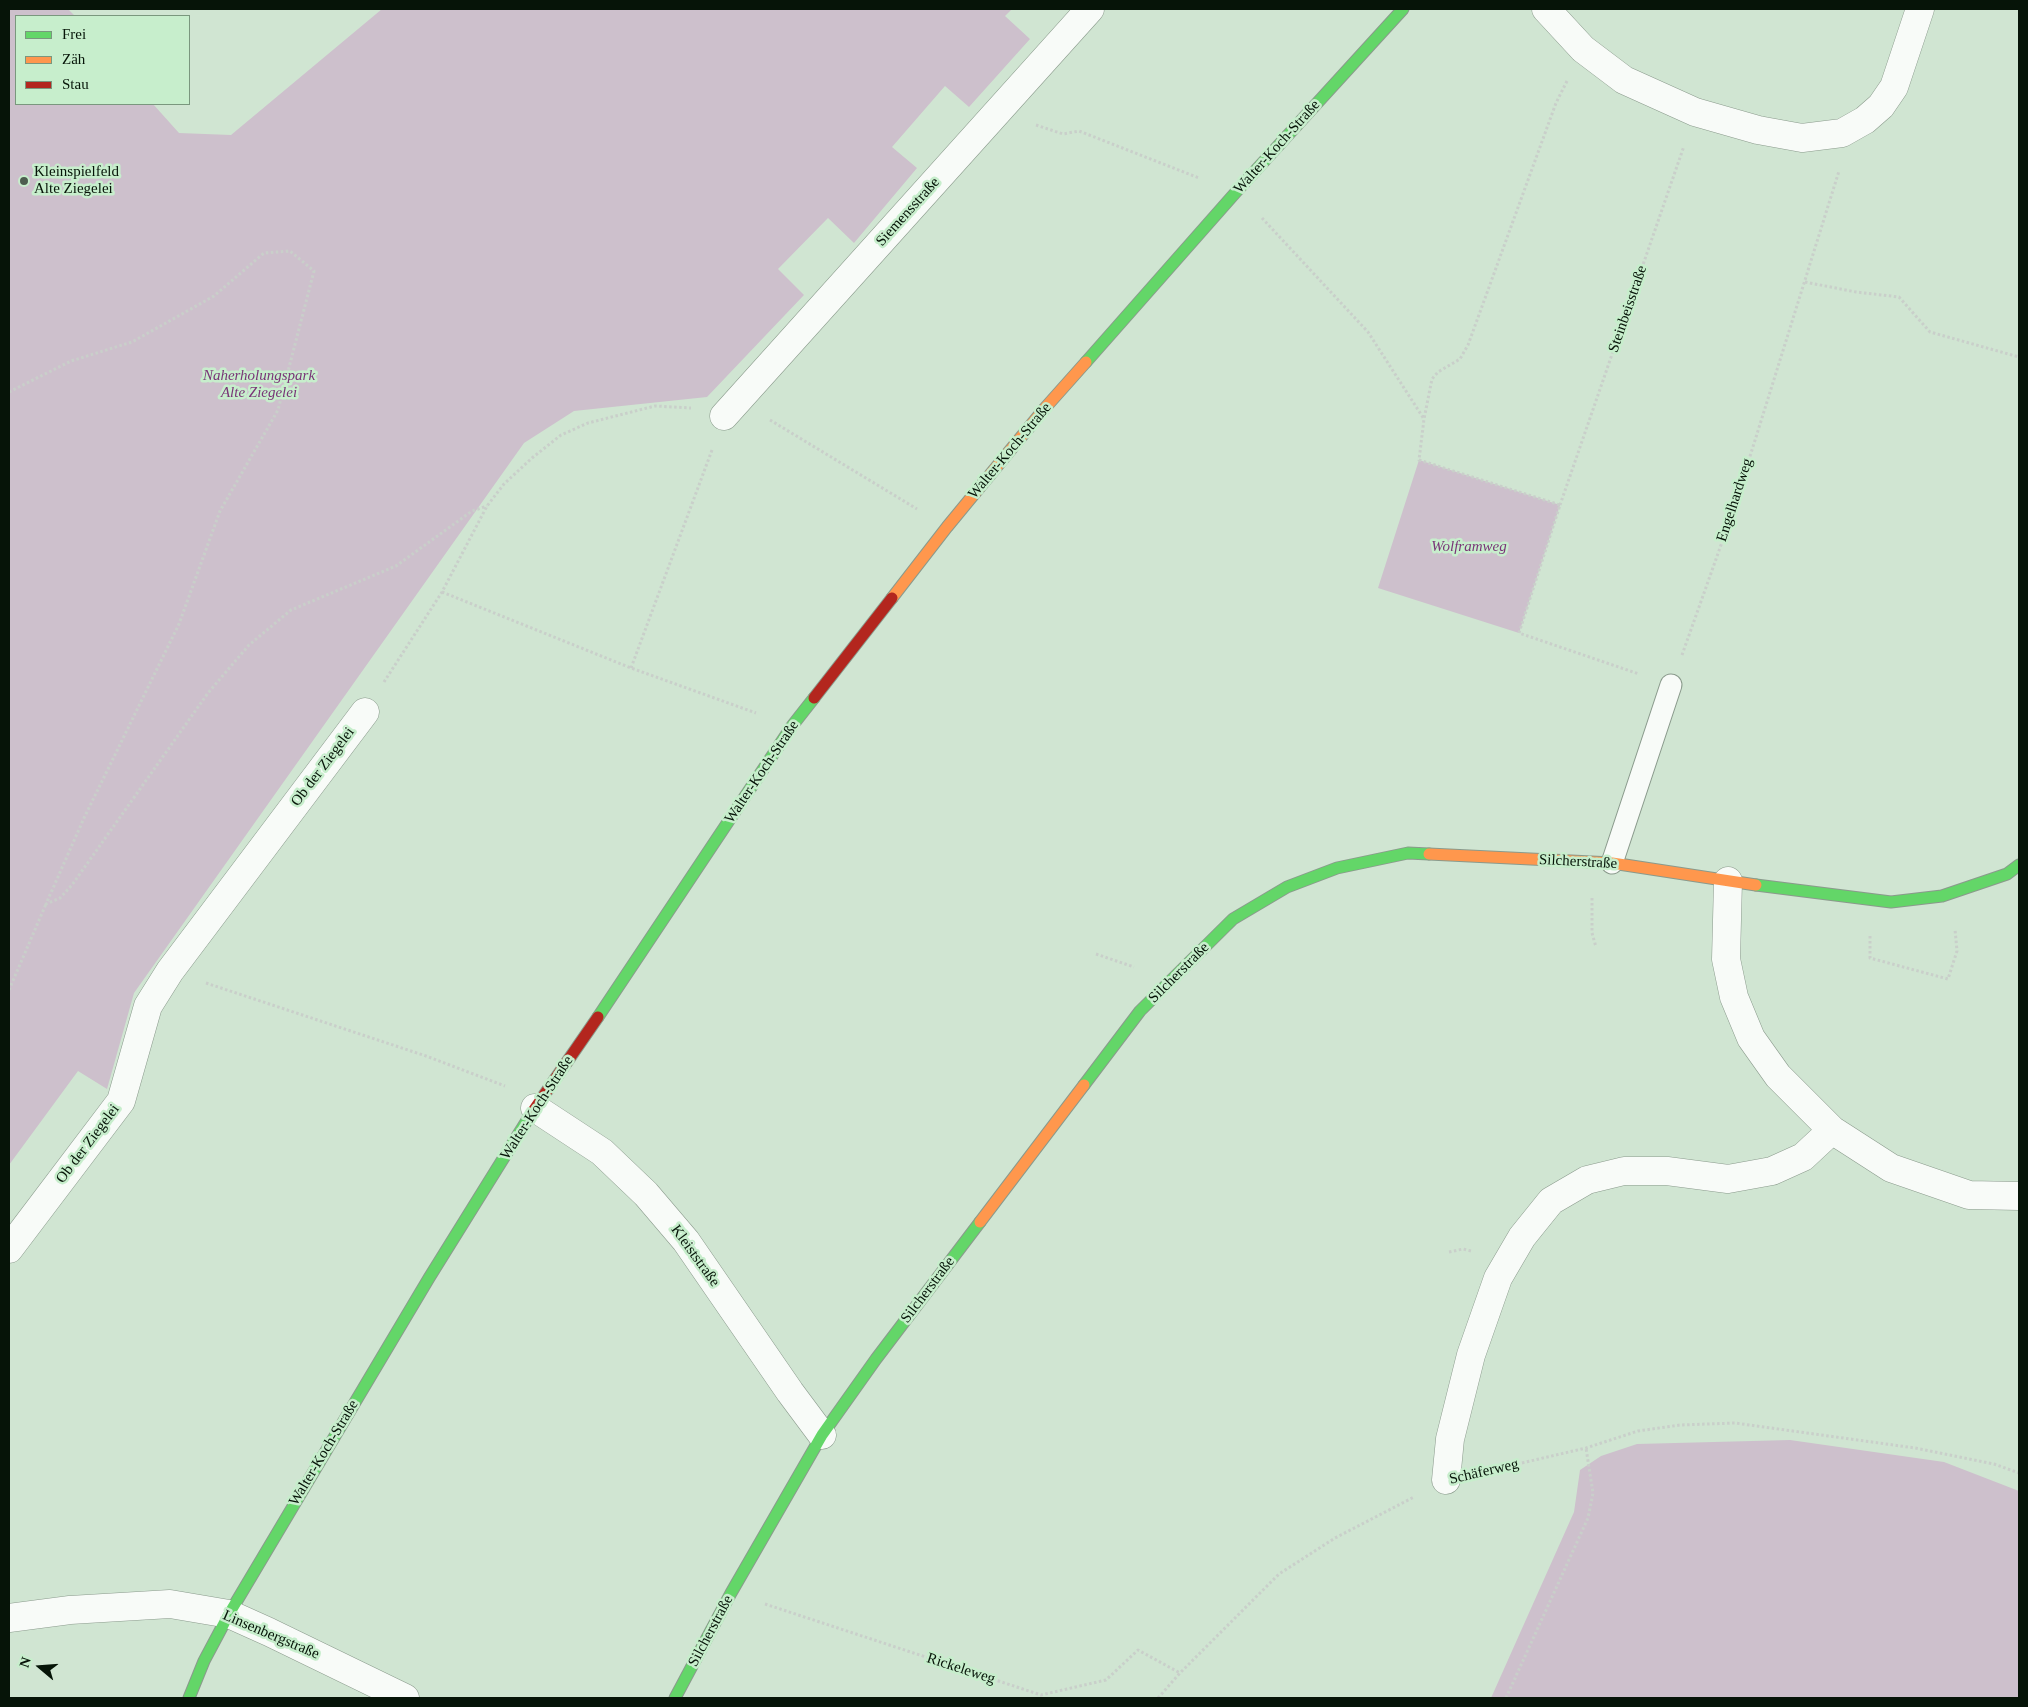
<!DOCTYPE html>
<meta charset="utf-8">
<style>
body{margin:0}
#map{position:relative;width:2028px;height:1707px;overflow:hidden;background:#d0e5d2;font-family:Georgia,serif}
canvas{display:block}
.frame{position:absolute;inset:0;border:10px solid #061408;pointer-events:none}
.legend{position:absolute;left:15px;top:15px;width:175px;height:90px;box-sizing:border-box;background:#c7eecc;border:1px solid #7a977e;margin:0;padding:6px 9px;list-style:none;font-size:15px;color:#061408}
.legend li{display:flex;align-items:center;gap:10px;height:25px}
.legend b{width:25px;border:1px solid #7a977e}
.north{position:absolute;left:15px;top:1642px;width:50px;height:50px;-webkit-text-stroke:4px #c7eecc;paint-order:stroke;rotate:288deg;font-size:14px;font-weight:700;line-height:20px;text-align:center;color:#061408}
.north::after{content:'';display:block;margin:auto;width:18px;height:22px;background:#061408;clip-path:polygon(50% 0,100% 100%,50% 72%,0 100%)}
</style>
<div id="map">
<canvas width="2028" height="1707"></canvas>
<div class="frame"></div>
<ul class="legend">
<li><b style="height:6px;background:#63d668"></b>Frei</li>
<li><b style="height:6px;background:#ff974d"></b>Zäh</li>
<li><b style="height:6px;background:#b3261e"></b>Stau</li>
</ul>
<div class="north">N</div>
</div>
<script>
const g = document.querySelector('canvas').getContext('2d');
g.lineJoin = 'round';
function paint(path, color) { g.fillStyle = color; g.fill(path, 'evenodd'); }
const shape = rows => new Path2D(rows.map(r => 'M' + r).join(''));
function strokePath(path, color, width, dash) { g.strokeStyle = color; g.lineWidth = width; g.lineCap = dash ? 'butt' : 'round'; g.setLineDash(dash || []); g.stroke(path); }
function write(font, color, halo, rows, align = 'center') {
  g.font = font + ' Georgia,serif'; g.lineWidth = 5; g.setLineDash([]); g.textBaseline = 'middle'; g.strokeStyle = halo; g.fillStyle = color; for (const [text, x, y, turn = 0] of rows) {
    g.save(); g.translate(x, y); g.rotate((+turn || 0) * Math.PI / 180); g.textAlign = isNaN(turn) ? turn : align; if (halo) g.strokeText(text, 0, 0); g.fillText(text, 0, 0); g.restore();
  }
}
paint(shape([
 [9,9,68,9,75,16,16,16,16,104,153,104,179,133,231,135,382,9,1012,9,1005,16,1030,39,969,107,945,86,892,147,917,168,854,243,828,218,778,269,804,295,707,397,574,411,524,443,134,993,107,1089,78,1071,9,1165],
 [1419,460,1560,505,1519,633,1378,588],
 [1790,1440,1944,1462,2019,1491,2019,1698,1491,1698,1574,1512,1580,1470,1601,1456,1637,1444]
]), '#cdc0cc');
const lane = shape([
 [1612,863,1671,685]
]);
const street = shape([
 [1546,9,1583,49,1624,80,1695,112,1758,130,1802,138,1842,133,1865,120,1881,106,1894,87,1920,9],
 [724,416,1090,9],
 [1728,881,1726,959,1734,997,1751,1038,1778,1076,1832,1130,1891,1168,1969,1195,2019,1196],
 [535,1108,602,1152,646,1194,686,1241,790,1392,822,1435],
 [9,1249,121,1101,148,1006,170,971,365,712],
 [1446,1480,1450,1439,1471,1355,1498,1278,1522,1237,1551,1201,1587,1180,1624,1171,1667,1171,1728,1179,1772,1171,1803,1157,1832,1130],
 [9,1618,70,1610,170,1604,229,1614,269,1632,405,1698]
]);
const fast = shape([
 [1086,362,1236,192,1403,9],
 [1756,885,1891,902,1942,896,2007,874,2019,865],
 [598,1017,792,726,814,698],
 [1084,1085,1140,1011,1233,919,1287,887,1337,868,1408,853,1429,854],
 [189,1698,204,1661,229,1614,429,1278,531,1114],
 [675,1698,731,1593,822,1435,876,1359,980,1222]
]);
const slow = shape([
 [892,598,947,527,1045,408,1086,362],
 [1429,854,1612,863,1756,885],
 [980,1222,1084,1085]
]);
const jam = shape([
 [814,698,892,598],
 [531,1114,598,1017]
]);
strokePath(lane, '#8a9a8c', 23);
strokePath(street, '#8a9a8c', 29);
strokePath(fast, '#8a9a8c', 13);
strokePath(slow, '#8a9a8c', 13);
strokePath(jam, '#8a9a8c', 13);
strokePath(shape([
 [1567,81,1556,103,1468,345,1460,359,1438,372,1432,379,1424,419,1419,460,1560,505,1519,633,1639,674],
 [1036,125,1063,134,1079,131,1199,178],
 [1262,218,1368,332,1424,419],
 [1805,282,1856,292,1899,297,1930,332,2019,357],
 [9,392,71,361,132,342,214,296,264,253,290,251,314,271,278,410,220,511,179,624,84,818,46,904,60,898,72,885,208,693,249,645,291,610,396,566,472,511,487,506],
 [770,420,917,509],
 [1560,505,1684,146],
 [442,592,631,668,756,713],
 [1682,655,1732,514,1839,171],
 [631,668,712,450],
 [384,682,442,592,487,506,504,484,532,458,561,435,588,423,655,406,691,408],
 [1592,898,1592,933,1596,947],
 [1870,936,1870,958,1948,979,1957,951,1955,929],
 [1096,954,1134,967],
 [206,983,426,1056,505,1086],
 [9,990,46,904],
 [1449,1252,1463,1249,1471,1251],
 [1483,1472,1586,1448,1638,1431,1680,1425,1735,1423,1915,1448,1994,1464,2019,1473],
 [765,1604,1041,1695,1106,1680,1138,1650,1180,1673],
 [1158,1698,1180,1673,1279,1574,1335,1538,1414,1497],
 [1506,1698,1588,1518,1593,1493,1586,1448]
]), '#c9cfca', 3, [2.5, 2.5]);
strokePath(lane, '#f8fbf8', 21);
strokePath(street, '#f8fbf8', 28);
strokePath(fast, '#63d668', 11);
strokePath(slow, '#ff974d', 11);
strokePath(jam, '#b3261e', 11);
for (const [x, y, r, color] of [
 [24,181,5,"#4d5d4f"]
]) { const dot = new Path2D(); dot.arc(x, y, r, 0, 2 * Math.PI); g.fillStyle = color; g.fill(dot); strokePath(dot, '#c7eecc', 2); }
write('15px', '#061408', '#c7eecc', [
 ["Walter-Koch-Straße",1277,147,-48],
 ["Siemensstraße",908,212,-48],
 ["Steinbeisstraße",1628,309,-71],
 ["Walter-Koch-Straße",1010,451,-50],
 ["Engelhardweg",1735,500,-72],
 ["Ob der Ziegelei",323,767,-53],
 ["Walter-Koch-Straße",762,772,-56],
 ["Silcherstraße",1578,862,3],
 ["Silcherstraße",1179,973,-45],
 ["Walter-Koch-Straße",537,1108,-57],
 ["Ob der Ziegelei",88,1144,-53],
 ["Kleiststraße",695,1256,54],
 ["Silcherstraße",928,1290,-53],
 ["Walter-Koch-Straße",324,1453,-59],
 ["Schäferweg",1484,1472,-13],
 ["Silcherstraße",711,1631,-62],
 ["Linsenbergstraße",271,1635,23],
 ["Rickeleweg",961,1669,18]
]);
write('15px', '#061408', '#c7eecc', [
 ["Kleinspielfeld",34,172],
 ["Alte Ziegelei",34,189]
], 'left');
write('italic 15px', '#793577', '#c7eecc', [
 ["Naherholungspark",259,376],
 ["Alte Ziegelei",259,393],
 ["Wolframweg",1469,547]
]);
</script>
